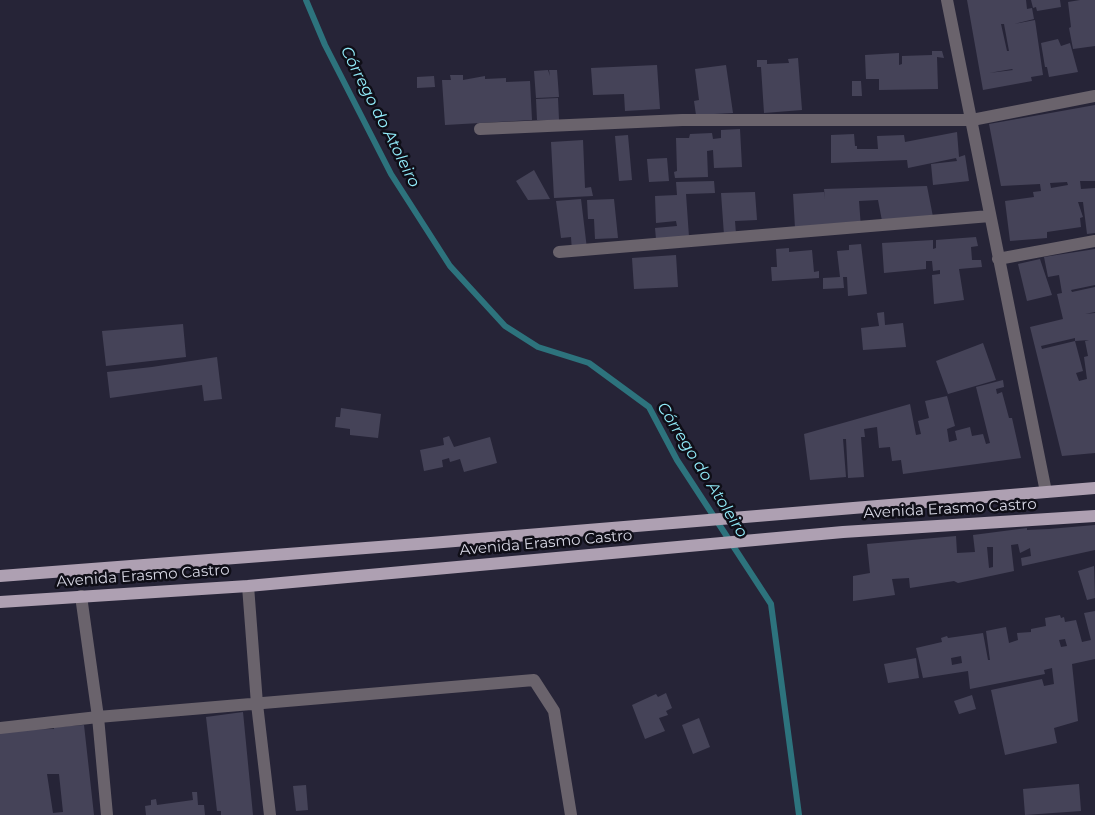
<!DOCTYPE html>
<meta charset="utf-8">
<style>
body{margin:0}
canvas{display:block;background:#262437}
</style>
<canvas width="1095" height="815"></canvas>
<script>
const g = document.querySelector('canvas').getContext('2d');
g.lineJoin = 'round';
const shape = rows => new Path2D(rows.map(r => 'M' + r).join(''));
function strokePath(path, color, width, dash) { g.strokeStyle = color; g.lineWidth = width; g.lineCap = dash ? 'butt' : 'round'; g.setLineDash(dash || []); g.stroke(path); }
function paint(path, color) { g.fillStyle = color; g.fill(path, 'evenodd'); }
function write(font, color, halo, rows, align = 'center') {
  g.font = font + ' Montserrat,sans-serif'; g.lineWidth = 5; g.setLineDash([]); g.textBaseline = 'middle'; g.strokeStyle = halo; g.fillStyle = color; for (const [text, x, y, turn = 0] of rows) {
    g.save(); g.translate(x, y); g.rotate((+turn || 0) * Math.PI / 180); g.textAlign = isNaN(turn) ? turn : align; if (halo) g.strokeText(text, 0, 0); g.fillText(text, 0, 0); g.restore();
  }
}
strokePath(shape([
 [306,0,325,45,391,174,450,266,505,326,538,347,589,363,649,407,677,460,771,604,799,815]
]), '#2d737d', 6);
paint(shape([
 [967,0,1026,0,1027,9,1032,8,1034,19,1014,24,1035,20,1043,75,1031,77,1032,81,983,90],
 [1001,24,1004,24,1009,51,1007,51],
 [1012,69,1013,70,989,73],
 [1031,0,1060,0,1061,7,1037,11,1036,7,1033,8],
 [1080,0,1095,0,1095,46,1073,49,1069,28,1071,27,1068,2],
 [1058,39,1061,46,1070,43,1078,72,1049,77,1047,67,1045,67,1041,43],
 [932,51,942,51,944,58,937,57,938,89,879,90,879,79,866,79,865,55,899,53,899,65,902,64,902,56,932,55],
 [798,58,802,110,764,113,761,67,757,67,757,60,767,60,767,64,789,63,788,59],
 [657,65,660,109,625,111,624,94,593,95,591,68],
 [726,65,733,113,696,115,694,101,699,100,695,69],
 [548,70,550,76,549,70,557,70,559,97,536,98,534,71],
 [450,75,463,75,463,80,485,76,485,79,506,78,506,82,530,81,532,120,445,125,442,80,451,80],
 [434,76,435,87,417,88,417,77],
 [852,81,861,81,862,96,852,96],
 [558,98,559,120,537,120,536,99],
 [1095,105,1095,181,1080,181,1081,189,1095,188,1095,233,1087,234,1083,202,1078,202,1083,217,1080,218,1081,227,1047,232,1047,238,1010,241,1005,201,1034,197,1033,192,1041,191,1040,184,1001,186,989,124],
 [1067,182,1068,185,1051,188,1050,183],
 [740,129,742,167,714,168,713,150,707,151,708,177,675,178,674,172,677,171,676,138,689,138,690,134,712,133,713,139,721,138,721,130],
 [957,132,959,157,965,155,969,181,933,185,931,164,957,161,956,158,908,168,907,160,831,163,831,135,854,134,855,146,857,146,857,149,878,149,877,136,904,135,905,142],
 [628,135,632,180,619,181,615,136],
 [583,140,585,188,591,187,593,196,554,198,551,142],
 [667,158,669,181,649,182,647,159],
 [534,170,550,199,528,200,516,181],
 [714,181,715,193,686,194,689,237,656,239,655,228,677,226,676,221,656,223,655,196,677,195,676,182],
 [927,186,934,222,883,226,878,200,859,201,861,228,795,228,793,194,824,192,825,199,824,189],
 [755,192,757,220,735,221,736,234,724,235,721,193],
 [581,199,587,249,572,251,571,237,561,238,556,201],
 [614,199,618,238,595,239,594,219,588,219,587,200],
 [976,237,978,246,971,247,972,260,981,260,982,267,959,269,964,300,934,304,932,275,940,274,940,270,933,271,932,261,926,261,926,269,884,273,882,243,933,240,933,249,936,248,936,240],
 [861,244,867,294,848,296,847,277,843,277,844,288,823,289,823,278,840,277,837,251,849,250,849,245],
 [789,248,789,252,812,250,814,272,819,271,819,278,772,281,771,267,777,267,776,249],
 [1095,249,1095,285,1071,290,1072,292,1095,287,1095,312,1085,314,1095,313,1095,453,1062,456,1030,327,1063,319,1057,294,1062,293,1059,275,1048,277,1044,257],
 [1075,338,1075,341,1089,340,1085,341,1088,356,1084,357,1087,379,1079,381,1076,373,1083,371,1075,341,1042,349,1041,346],
 [676,255,678,287,634,289,632,258],
 [1040,259,1052,295,1027,301,1018,264],
 [884,312,885,325,903,323,906,347,863,350,861,328,879,326,877,313],
 [183,324,186,357,106,366,102,331],
 [983,343,996,380,948,394,936,361],
 [217,357,222,399,204,401,202,385,110,398,107,372,152,367],
 [1003,380,1004,387,996,389,997,394,1002,392,1009,418,1012,418,1021,458,903,474,901,460,892,461,890,447,879,448,877,427,864,429,865,437,861,437,864,477,848,478,846,439,843,439,846,477,810,480,804,434,910,404,916,435,921,434,918,421,929,418,925,401,947,396,955,426,947,429,949,442,957,440,955,431,970,427,972,436,983,434,986,444,990,443,976,387],
 [341,408,381,414,378,438,350,435,350,429,335,427,336,417,340,417],
 [449,436,454,447,490,437,497,463,464,472,460,459,450,462,449,458,442,460,443,467,424,471,420,450,444,445,443,438],
 [1095,525,1095,550,1022,566,1021,558,1031,556,1030,548,1020,553,1018,544,1011,545,1014,571,958,583,954,581,910,588,909,578,892,579,895,595,853,601,853,576,870,573,867,544,956,536,957,553,975,552,973,535,1027,528,1027,530,1049,529],
 [987,547,993,547,993,567,989,568],
 [1094,566,1095,598,1087,600,1078,571],
 [1095,611,1095,659,1072,664,1078,721,1054,728,1057,743,1005,755,991,690,1042,679,1044,686,1054,684,1052,668,1044,670,1045,674,970,689,968,671,923,678,916,648,942,642,941,638,947,636,948,638,983,633,988,660,990,660,986,631,1006,627,1009,643,1018,640,1017,633,1031,632,1031,629,1046,626,1045,618,1060,615,1061,618,1064,617,1065,622,1076,620,1082,642,1091,640,1084,613],
 [1065,639,1067,646,1061,647,1059,640],
 [961,656,962,663,952,665,951,658],
 [916,658,919,678,888,683,884,664],
 [666,693,672,708,666,711,668,715,659,718,665,731,645,739,632,705,656,694,658,697],
 [972,695,976,709,959,714,954,701],
 [243,712,253,815,221,815,221,811,217,811,206,717],
 [699,718,710,747,693,754,682,725],
 [84,725,94,815,0,815,0,730,54,729,54,727],
 [47,774,59,774,63,812,53,813],
 [1079,784,1081,811,1025,815,1023,789],
 [306,785,308,810,296,811,293,786],
 [192,792,197,792,198,805,204,805,205,815,146,815,145,806,151,805,151,800,156,799,157,805,193,800]
]), '#454358');
strokePath(shape([
 [947,0,1046,492],
 [480,129,682,120,972,120,1095,96],
 [559,252,990,216],
 [998,259,1095,241],
 [248,586,257,704,270,815],
 [81,596,98,717,107,815],
 [0,728,98,717,534,680,554,711,571,815]
]), '#6a636c', 12);
strokePath(shape([
 [0,576,431,543,1095,488],
 [0,602,248,586,843,532,1095,516]
]), '#aea0b2', 12);
write('15px', '#d6d6e3', '#0f0e17', [
 ["Avenida Erasmo Castro",950,509,-3],
 ["Avenida Erasmo Castro",546,543,-5],
 ["Avenida Erasmo Castro",143,576,-4]
]);
write('italic 16px', '#93eefc', '#0f0e17', [
 ["Córrego do Atoleiro",380,117,63],
 ["Córrego do Atoleiro",702,470,58]
]);
</script>
